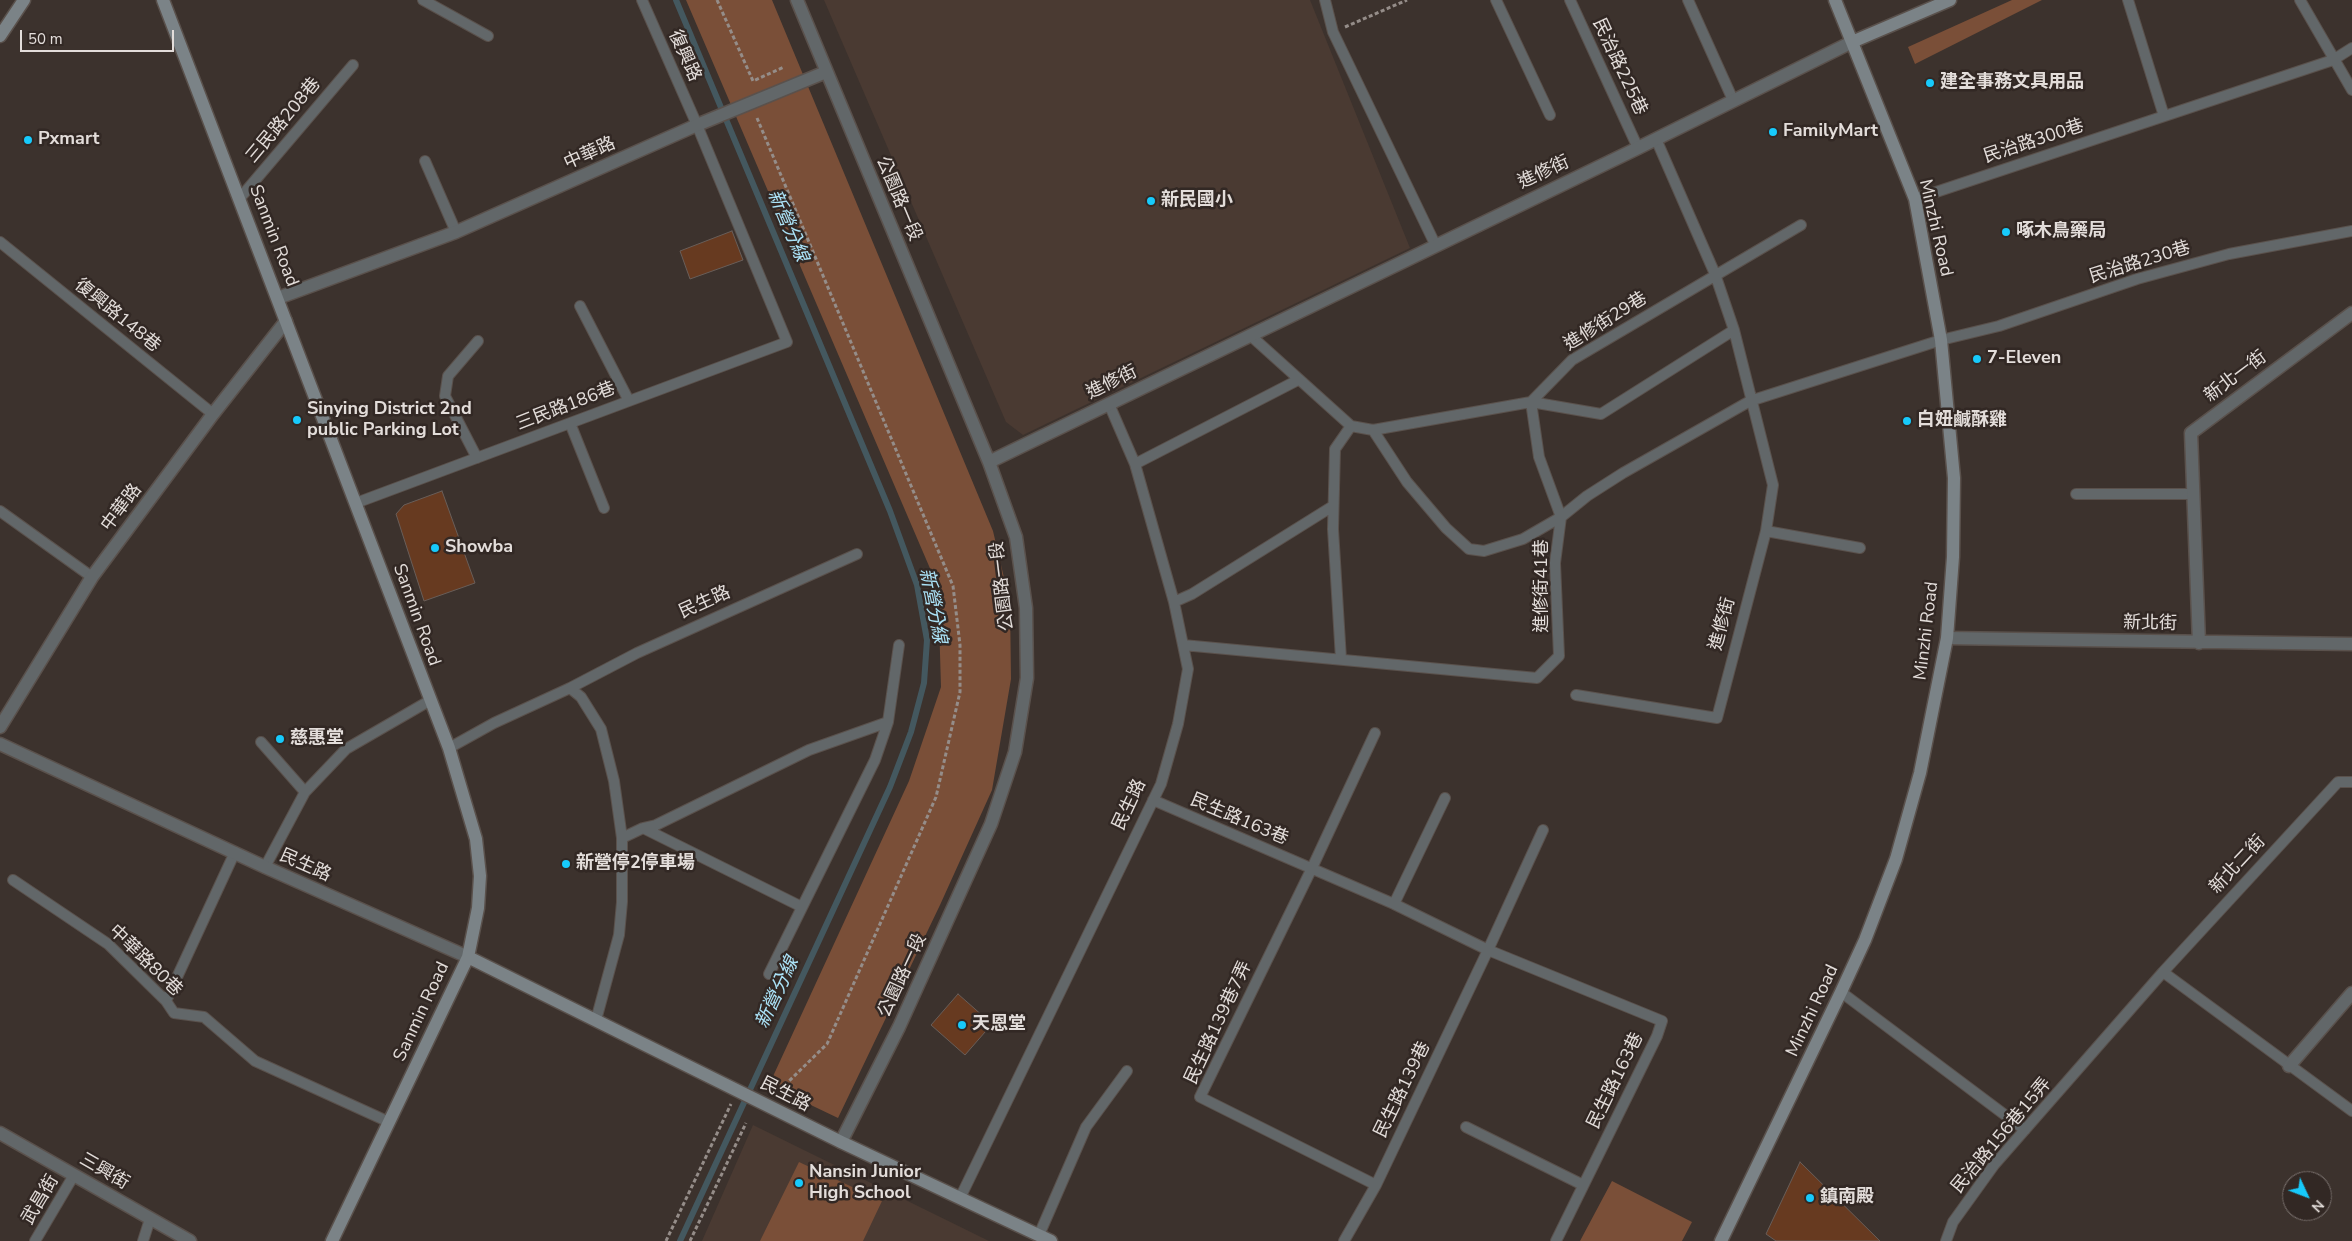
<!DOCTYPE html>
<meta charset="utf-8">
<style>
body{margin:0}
#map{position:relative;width:2352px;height:1241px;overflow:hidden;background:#3c322d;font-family:"Nunito Sans",sans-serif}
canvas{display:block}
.north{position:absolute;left:2282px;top:1171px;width:50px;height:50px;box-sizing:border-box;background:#322824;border:1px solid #79706d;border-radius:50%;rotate:133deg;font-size:14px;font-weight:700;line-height:20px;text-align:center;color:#e3ddda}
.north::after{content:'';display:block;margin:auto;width:18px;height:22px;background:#17cafb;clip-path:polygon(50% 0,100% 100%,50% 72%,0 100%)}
.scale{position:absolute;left:20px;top:30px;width:154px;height:22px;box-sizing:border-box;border:2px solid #e3ddda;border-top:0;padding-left:6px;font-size:15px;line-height:18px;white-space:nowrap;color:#e3ddda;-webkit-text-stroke:4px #322824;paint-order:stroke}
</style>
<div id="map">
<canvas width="2352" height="1241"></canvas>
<div class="north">N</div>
<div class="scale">50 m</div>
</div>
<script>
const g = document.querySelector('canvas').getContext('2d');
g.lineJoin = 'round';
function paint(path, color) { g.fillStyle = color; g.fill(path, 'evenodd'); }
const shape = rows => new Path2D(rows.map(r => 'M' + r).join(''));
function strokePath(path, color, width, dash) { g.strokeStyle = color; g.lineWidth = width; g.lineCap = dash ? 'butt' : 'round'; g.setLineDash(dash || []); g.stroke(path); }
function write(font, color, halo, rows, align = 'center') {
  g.font = font + ' "Nunito Sans","Noto Sans TC",sans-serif'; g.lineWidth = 5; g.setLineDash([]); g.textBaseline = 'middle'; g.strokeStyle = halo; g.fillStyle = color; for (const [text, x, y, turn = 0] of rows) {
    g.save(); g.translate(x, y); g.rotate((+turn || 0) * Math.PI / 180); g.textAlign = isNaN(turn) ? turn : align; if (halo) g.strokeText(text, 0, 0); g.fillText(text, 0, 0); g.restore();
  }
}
paint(shape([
 [824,0,1310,0,1410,248,1023,435,1006,422],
 [753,1125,989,1241,702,1241]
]), '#4a3a32');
paint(shape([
 [686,0,772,0,993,531,1010,603,1011,679,992,790,940,905,838,1118,769,1085,909,781,941,687,938,587],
 [2012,0,2042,0,1915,64,1908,47],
 [799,1162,882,1201,863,1241,760,1241],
 [1612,1181,1692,1222,1682,1241,1580,1241]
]), '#7a4f38');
strokePath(shape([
 [676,0,890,511,917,585,927,640,924,683,911,732,890,787,680,1241]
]), '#44585f', 6);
const building = shape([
 [732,231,743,260,690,279,680,251,732,231],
 [442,491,475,583,424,601,396,514,404,505,442,491],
 [958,994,992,1024,965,1055,931,1025,958,994],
 [1800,1162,1880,1241,1776,1241,1766,1234,1800,1162]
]);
paint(building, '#673a20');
strokePath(building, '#695e59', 1);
const lane = shape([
 [423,0,488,36],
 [1325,0,1333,32,1435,244],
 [1496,0,1550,115],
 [1570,0,1638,148],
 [1688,0,1733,100],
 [2128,0,2164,116],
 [2300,0,2352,90],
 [425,161,456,232],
 [240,198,353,65],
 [1915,199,2333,60,2352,48],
 [0,242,213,414],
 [580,306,629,401],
 [1250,335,1351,426,1373,430,1531,402,1572,360,1801,225],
 [570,423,604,508],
 [1373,430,1407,482,1446,528,1469,549,1484,551,1523,539,1561,517,1587,496,1623,473,1750,401,1941,340,1999,326,2137,279,2229,254,2352,231],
 [477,458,445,396,448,376,478,341],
 [1135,464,1298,380],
 [2076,494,2194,494],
 [356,503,787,342,697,125,642,0],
 [0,511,92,577],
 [1766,531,1860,548],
 [1174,602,1192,594,1333,506],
 [1183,645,1537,678,1559,656,1555,563,1561,517,1539,457,1531,402,1601,414,1734,330],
 [1341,659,1333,529,1335,449,1351,426],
 [570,688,637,653,857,554],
 [1576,695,1717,718,1766,531,1773,485,1734,330,1715,274,1656,139],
 [1375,733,1312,868,1200,1097,1376,1185],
 [261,742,305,792],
 [449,748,494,723,570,688,581,697,601,729,614,781,622,838,622,902,619,935,596,1020],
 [2352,782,2338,782,2163,972,2352,1111],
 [1153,800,1394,904,1488,950,1662,1021,1657,1036,1556,1241],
 [643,828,656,825,809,750,888,722],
 [622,838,643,828,802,907],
 [265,867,305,792,346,749,429,701],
 [13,880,108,944,166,1001,174,1013,204,1017,255,1061,389,1122],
 [1394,904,1445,798],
 [769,974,875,760,888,722,899,645],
 [1841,992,2025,1130],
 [166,1001,235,852],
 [1466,1127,1583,1185],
 [960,1198,1161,784,1178,724,1188,669,1174,602,1135,464,1109,404],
 [1039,1235,1086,1127,1127,1071],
 [35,1241,74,1175],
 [143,1241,150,1219],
 [1344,1241,1376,1185,1488,950,1543,830],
 [1946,1241,1953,1222,1994,1165,2163,972]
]);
const street = shape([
 [797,0,989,462,1016,537,1026,608,1027,678,1015,752,991,824,899,1027,841,1142],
 [278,298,456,232,697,125,826,72],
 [989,462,1638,148,1852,42],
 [1947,638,2352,644],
 [2199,643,2191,433,2352,313],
 [0,727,92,577,213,414,286,321],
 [0,744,265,867,468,957],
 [2289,1066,2352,993],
 [0,1133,190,1241]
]);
const secondary = shape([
 [163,0,449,748,476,839,480,876,478,908,468,957,332,1241],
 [0,36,24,0],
 [1852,42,1950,0],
 [468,957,841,1142,1051,1241],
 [1721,1241,1841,992,1865,940,1896,859,1920,773,1947,638,1953,557,1954,478,1941,340,1915,199,1835,0]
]);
strokePath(lane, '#5a514c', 12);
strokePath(street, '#5a514c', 15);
strokePath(secondary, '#5a514c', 15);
strokePath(shape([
 [717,0,753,81,784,67],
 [1345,27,1407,0],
 [757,118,953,586,960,645,960,692,936,797,827,1044,787,1083],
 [666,1241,731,1104],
 [690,1241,746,1123]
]), '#958d89', 3, [4, 2.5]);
strokePath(lane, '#626769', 10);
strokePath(street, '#626769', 12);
strokePath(secondary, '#7b8387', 12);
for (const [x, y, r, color] of [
 [1930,83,5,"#17cafb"],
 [1773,132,5,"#17cafb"],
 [28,140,5,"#17cafb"],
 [1151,201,5,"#17cafb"],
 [2006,232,5,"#17cafb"],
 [1977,359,5,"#17cafb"],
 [297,420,5,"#17cafb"],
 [1907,421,5,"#17cafb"],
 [435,548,5,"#17cafb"],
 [280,739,5,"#17cafb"],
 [566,864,5,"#17cafb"],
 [962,1025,5,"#17cafb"],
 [799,1183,5,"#17cafb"],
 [1810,1198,5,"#17cafb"]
]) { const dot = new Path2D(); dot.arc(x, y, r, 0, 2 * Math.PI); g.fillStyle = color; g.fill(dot); strokePath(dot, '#322824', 2); }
write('18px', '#e3ddda', '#322824', [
 ["復興路",684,56,66],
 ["民治路225巷",1619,67,65],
 ["三民路208巷",284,121,-50],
 ["民治路300巷",2034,142,-18],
 ["中華路",590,154,-24],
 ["進修街",1544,173,-25],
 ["公園路一段",898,199,67],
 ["Minzhi Road",1935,228,77],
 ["Sanmin Road",273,236,69],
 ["民治路230巷",2140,263,-17],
 ["復興路148巷",117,316,39],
 ["進修街29巷",1606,322,-32],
 ["新北一街",2236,377,-37],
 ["進修街",1112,383,-26],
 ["三民路186巷",566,407,-21],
 ["中華路",122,508,-53],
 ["公園路一段",1003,586,-97],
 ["進修街41巷",1543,586,-90],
 ["民生路",705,603,-24],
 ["Sanmin Road",416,615,70],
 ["進修街",1723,624,-75],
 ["新北街",2150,624,1],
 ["Minzhi Road",1927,631,-83],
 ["民生路",1130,805,-65],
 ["民生路163巷",1239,820,23],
 ["新北二街",2238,865,-47],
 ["民生路",305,866,24],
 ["中華路80巷",145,961,44],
 ["公園路一段",903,976,-65],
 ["Minzhi Road",1813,1011,-65],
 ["Sanmin Road",422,1012,-65],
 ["民生路139巷7弄",1219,1023,-65],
 ["民生路163巷",1616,1081,-64],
 ["民生路139巷",1403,1090,-64],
 ["民生路",785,1095,27],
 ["民治路156巷15弄",2002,1136,-50],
 ["三興街",104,1172,30],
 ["武昌街",41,1200,-59]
]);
write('bold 18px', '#e3ddda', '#322824', [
 ["建全事務文具用品",1940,83],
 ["FamilyMart",1783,132],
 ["Pxmart",38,140],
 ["新民國小",1161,201],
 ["啄木鳥藥局",2016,232],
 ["7-Eleven",1987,359],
 ["Sinying District 2nd",307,410],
 ["public Parking Lot",307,431],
 ["白妞鹹酥雞",1917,421],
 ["Showba",445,548],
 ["慈惠堂",290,739],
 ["新營停2停車場",576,864],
 ["天恩堂",972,1025],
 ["Nansin Junior",809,1173],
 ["High School",809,1194],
 ["鎮南殿",1820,1198]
], 'left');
write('italic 19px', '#abe2f7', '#322824', [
 ["新營分線",787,226,67],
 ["新營分線",932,606,79],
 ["新營分線",778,993,-65]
]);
</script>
